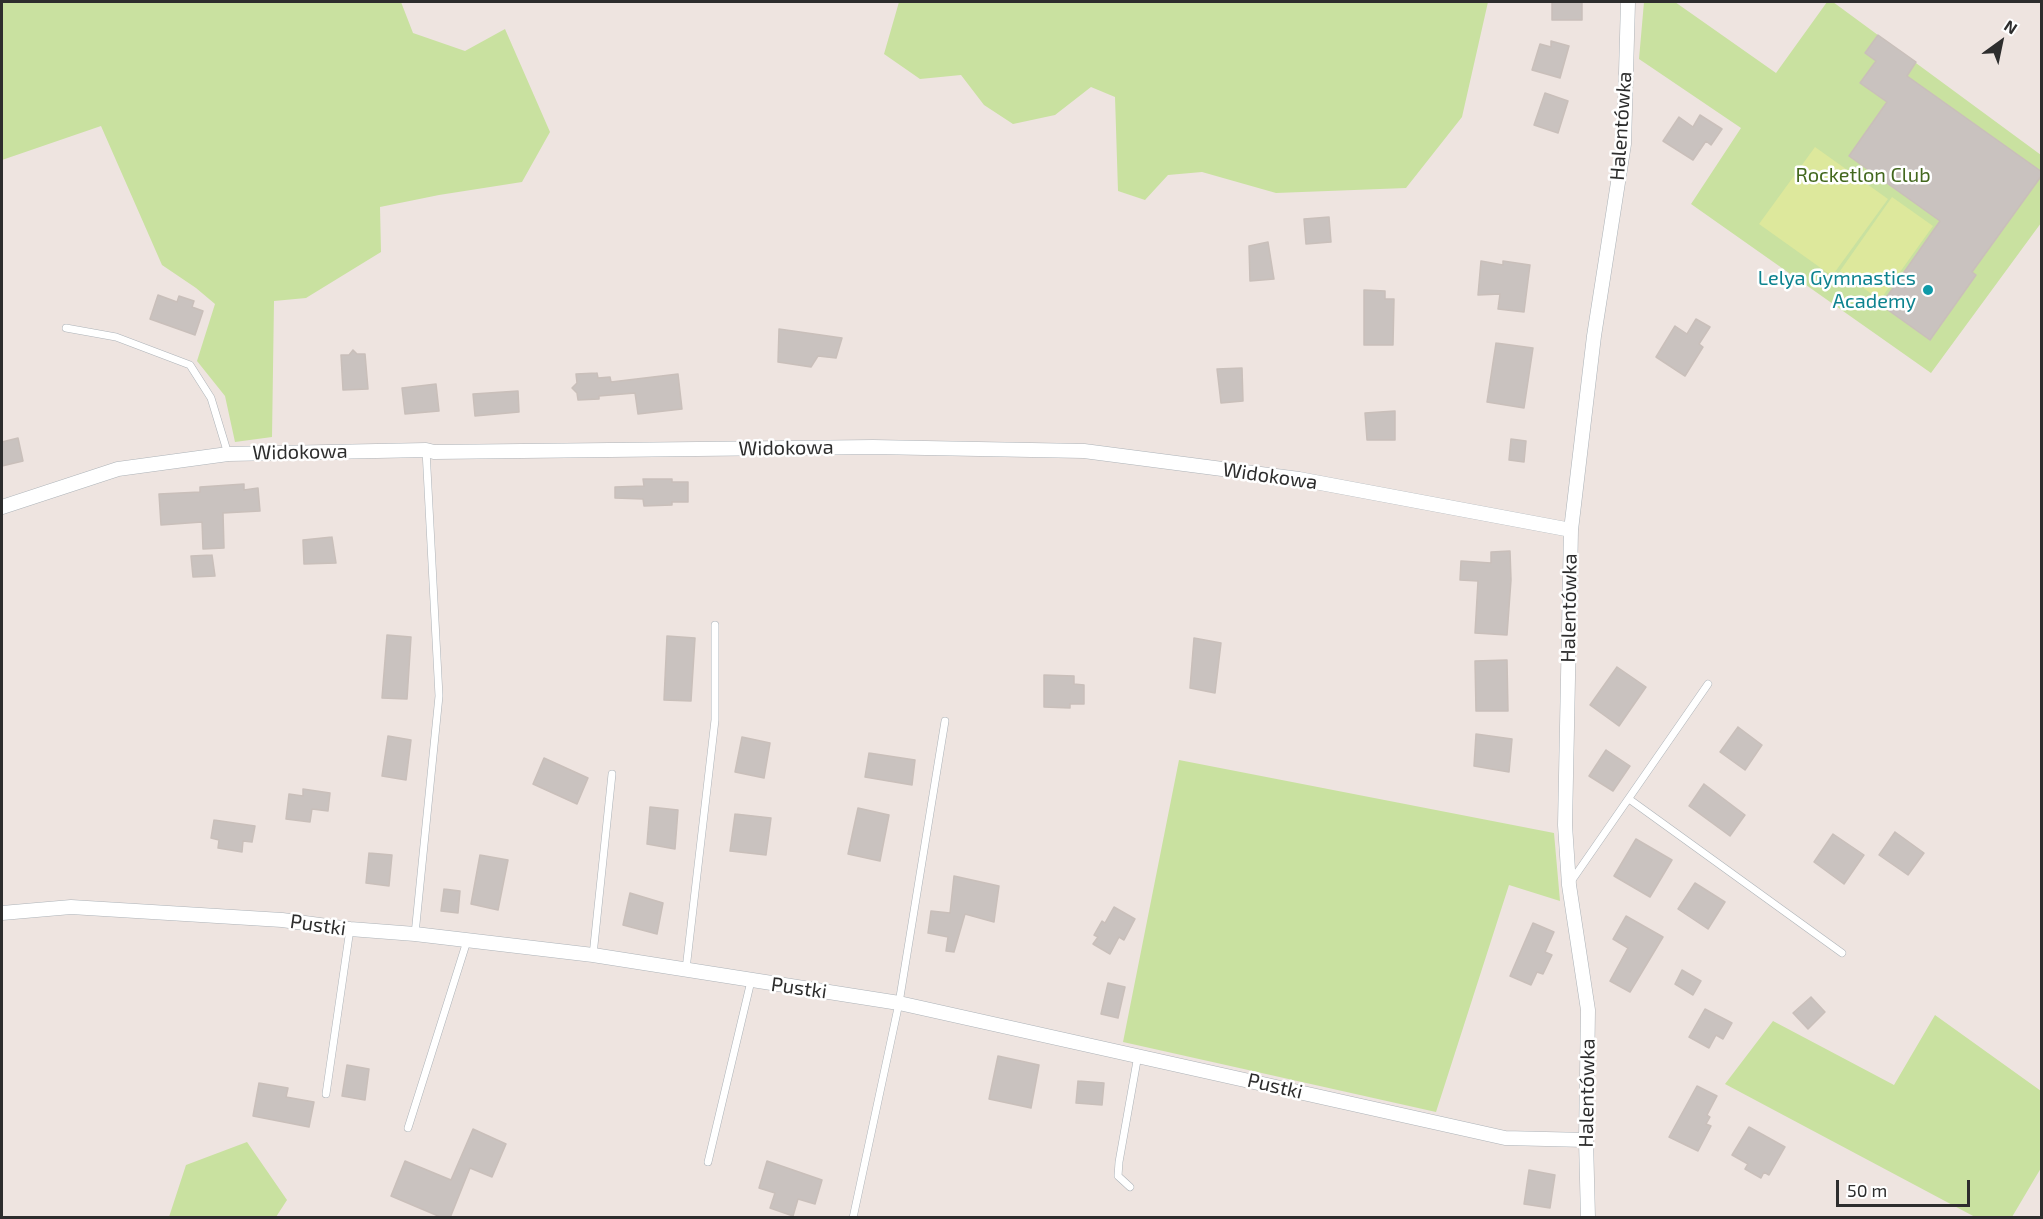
<!DOCTYPE html>
<meta charset="utf-8">
<style>
body{margin:0}
#map{position:relative;width:2043px;height:1219px;overflow:hidden;background:#eee4e0;font-family:"Exo 2",sans-serif}
canvas{display:block}
.frame{position:absolute;inset:0;border:3px solid #2d2d2d;pointer-events:none}
.north{position:absolute;left:1971px;top:12px;width:60px;height:60px;-webkit-text-stroke:4px #fff;paint-order:stroke;rotate:33deg;font-size:16px;font-weight:700;line-height:24px;text-align:center;color:#2d2d2d}
.north::after{content:'';display:block;margin:auto;width:21px;height:27px;background:#2d2d2d;clip-path:polygon(50% 0,100% 100%,50% 72%,0 100%)}
.scale{position:absolute;left:1836px;top:1180px;width:134px;height:27px;box-sizing:border-box;border:3px solid #2d2d2d;border-top:0;padding-left:8px;font-size:18px;line-height:21px;white-space:nowrap;color:#2d2d2d;-webkit-text-stroke:4px #fff;paint-order:stroke}
</style>
<div id="map">
<canvas width="2043" height="1219"></canvas>
<div class="frame"></div>
<div class="north">N</div>
<div class="scale">50 m</div>
</div>
<script>
const g = document.querySelector('canvas').getContext('2d');
g.lineJoin = 'round';
function paint(path, color) { g.fillStyle = color; g.fill(path, 'evenodd'); }
const shape = rows => new Path2D(rows.map(r => 'M' + r).join(''));
function strokePath(path, color, width, dash) { g.strokeStyle = color; g.lineWidth = width; g.lineCap = dash ? 'butt' : 'round'; g.setLineDash(dash || []); g.stroke(path); }
function write(font, color, halo, rows, align = 'center') {
  g.font = font + ' "Exo 2",sans-serif'; g.lineWidth = 5; g.setLineDash([]); g.textBaseline = 'middle'; g.strokeStyle = halo; g.fillStyle = color; for (const [text, x, y, turn = 0] of rows) {
    g.save(); g.translate(x, y); g.rotate((+turn || 0) * Math.PI / 180); g.textAlign = isNaN(turn) ? turn : align; if (halo) g.strokeText(text, 0, 0); g.fillText(text, 0, 0); g.restore();
  }
}
paint(shape([
 [2,2,401,2,413,33,465,51,505,29,550,132,522,182,439,195,380,207,381,252,306,298,274,301,272,437,235,442,225,396,197,361,215,304,196,288,162,265,101,126,2,160],
 [899,2,1488,2,1462,117,1406,188,1276,193,1202,172,1168,175,1145,200,1118,191,1115,97,1091,87,1055,115,1013,124,984,105,961,75,920,79,884,54],
 [1644,2,1675,2,1776,73,1827,2,1833,2,2041,155,2041,223,1931,373,1691,204,1741,128,1639,59],
 [1179,760,1554,833,1560,901,1509,885,1436,1112,1123,1042],
 [1935,1015,2041,1091,2041,1168,2012,1217,1975,1217,1725,1084,1773,1021,1894,1085],
 [247,1142,287,1200,276,1217,169,1217,186,1165]
]), '#c9e1a0');
paint(shape([
 [1815,147,1888,199,1832,276,1759,224],
 [1892,197,1933,226,1880,300,1840,271]
]), '#dde89c');
const building = shape([
 [1552,2,1582,2,1582,20,1552,20,1552,2],
 [1878,35,1916,62,1907,76,2042,172,2042,175,1972,272,1976,275,1930,340,1881,305,1940,221,1849,156,1887,102,1860,83,1876,61,1865,53,1878,35],
 [1551,41,1569,46,1560,78,1532,70,1540,44,1551,47,1551,41],
 [1545,93,1568,101,1558,133,1534,125,1545,93],
 [1700,115,1722,129,1711,145,1706,141,1693,160,1663,141,1679,117,1693,127,1700,115],
 [1329,217,1331,242,1306,244,1304,219,1329,217],
 [1268,242,1274,279,1250,281,1249,246,1268,242],
 [1481,261,1503,265,1503,261,1530,265,1524,312,1498,309,1500,294,1478,295,1481,261],
 [1364,290,1385,291,1385,299,1394,299,1393,345,1364,345,1364,290],
 [158,295,177,302,179,296,194,301,192,307,203,311,195,335,150,319,158,295],
 [1696,319,1710,327,1699,344,1703,347,1685,376,1656,357,1675,326,1687,334,1696,319],
 [779,329,842,338,836,358,818,356,811,367,778,362,779,329],
 [1496,343,1533,348,1524,408,1487,402,1496,343],
 [353,350,357,354,365,354,368,389,343,390,341,355,349,355,353,350],
 [1242,368,1243,401,1221,403,1217,369,1242,368],
 [597,373,598,378,610,377,611,382,678,374,682,409,638,414,635,393,599,396,599,399,578,400,577,393,572,388,577,383,576,374,597,373],
 [436,384,439,411,405,414,402,388,436,384],
 [518,391,519,412,475,416,473,394,518,391],
 [1395,411,1395,440,1367,440,1365,413,1395,411],
 [18,438,23,461,2,466,2,442,18,438],
 [1511,439,1526,441,1524,462,1509,460,1511,439],
 [643,479,672,479,672,482,688,482,688,502,672,502,672,505,644,506,643,499,615,498,615,487,644,486,643,479],
 [244,484,244,490,258,488,260,511,223,513,224,548,203,549,202,522,161,525,159,494,200,492,200,487,244,484],
 [332,537,336,563,304,564,303,540,332,537],
 [1510,551,1511,580,1507,635,1475,633,1478,581,1460,580,1461,561,1491,563,1491,552,1510,551],
 [212,555,215,576,193,577,191,556,212,555],
 [387,635,411,637,407,699,382,698,387,635],
 [667,636,695,638,691,701,664,700,667,636],
 [1194,638,1221,643,1215,693,1190,688,1194,638],
 [1507,660,1508,711,1476,711,1475,661,1507,660],
 [1617,667,1646,687,1619,726,1590,705,1617,667],
 [1044,675,1074,676,1074,684,1084,685,1084,704,1070,704,1070,708,1044,707,1044,675],
 [1738,727,1762,745,1745,770,1720,752,1738,727],
 [1476,734,1512,739,1509,772,1474,766,1476,734],
 [388,736,411,740,406,780,382,776,388,736],
 [742,737,770,743,764,778,735,772,742,737],
 [1606,750,1630,766,1613,791,1589,776,1606,750],
 [869,753,915,760,912,785,865,777,869,753],
 [544,758,588,778,577,804,533,784,544,758],
 [1704,784,1745,815,1730,836,1689,806,1704,784],
 [303,789,330,793,328,811,312,809,310,822,286,819,289,794,303,796,303,789],
 [650,807,678,810,675,849,647,844,650,807],
 [858,808,889,815,880,861,848,854,858,808],
 [735,814,771,818,766,855,730,851,735,814],
 [214,820,255,826,252,842,243,841,242,852,218,848,219,840,211,838,214,820],
 [1895,832,1924,853,1908,875,1879,855,1895,832],
 [1833,834,1864,855,1844,884,1814,862,1833,834],
 [1636,839,1672,860,1650,897,1614,876,1636,839],
 [369,853,392,855,389,886,366,883,369,853],
 [480,855,508,860,498,910,471,904,480,855],
 [954,876,999,886,994,922,965,914,954,952,946,951,948,937,928,933,931,911,950,913,954,876],
 [1695,883,1725,902,1708,929,1678,909,1695,883],
 [444,889,460,891,458,913,441,911,444,889],
 [630,893,663,903,657,934,623,925,630,893],
 [1114,907,1135,919,1124,940,1119,937,1110,954,1093,944,1098,937,1094,935,1102,921,1105,923,1114,907],
 [1626,916,1663,937,1630,992,1610,981,1628,948,1613,939,1626,916],
 [1533,923,1554,932,1545,952,1552,955,1543,974,1537,972,1531,985,1510,976,1533,923],
 [1682,970,1701,981,1693,995,1675,984,1682,970],
 [1108,983,1125,987,1118,1018,1101,1014,1108,983],
 [1811,997,1825,1012,1808,1029,1793,1013,1811,997],
 [1705,1009,1732,1023,1723,1039,1716,1035,1709,1048,1689,1037,1705,1009],
 [998,1056,1039,1065,1031,1108,989,1099,998,1056],
 [347,1065,369,1069,365,1100,342,1096,347,1065],
 [1078,1081,1104,1083,1102,1105,1076,1103,1078,1081],
 [259,1083,288,1088,286,1097,314,1102,309,1127,253,1116,259,1083],
 [1697,1086,1717,1096,1707,1115,1710,1117,1706,1124,1711,1126,1698,1151,1669,1137,1697,1086],
 [1749,1127,1785,1147,1769,1175,1764,1172,1761,1178,1745,1169,1748,1164,1732,1155,1749,1127],
 [473,1129,506,1144,492,1177,470,1168,450,1218,443,1218,391,1196,405,1161,451,1180,473,1129],
 [767,1161,822,1180,815,1204,798,1199,793,1216,770,1208,775,1193,759,1188,767,1161],
 [1529,1170,1555,1175,1550,1208,1524,1204,1529,1170]
]);
paint(building, '#c9c2bf');
strokePath(building, '#c9bfba', 1.5);
const service = shape([
 [66,328,116,337,190,365,211,398,228,454],
 [1629,799,1842,953],
 [1570,883,1708,684],
 [415,934,439,696,426,450],
 [593,955,612,774],
 [686,969,715,720,715,625],
 [326,1094,350,929],
 [408,1128,467,941],
 [708,1162,751,981],
 [1130,1187,1118,1176,1119,1162,1138,1055],
 [853,1218,899,1003,945,721]
]);
const minor = shape([
 [2,507,118,469,228,454,426,450,434,452,873,447,1084,451,1299,479,1571,530],
 [2,913,71,907,282,920,350,929,415,934,593,955,899,1003,1505,1138,1586,1140],
 [1588,1218,1586,1140,1588,1010,1569,885,1565,825,1571,530,1594,336,1624,144,1628,2]
]);
strokePath(service, '#adb3b8', 8);
strokePath(minor, '#adb3b8', 15);
strokePath(service, '#fff', 7);
strokePath(minor, '#fff', 14);
for (const [x, y, r, color] of [
 [1928,290,6,"#0f9aa8"]
]) { const dot = new Path2D(); dot.arc(x, y, r, 0, 2 * Math.PI); g.fillStyle = color; g.fill(dot); strokePath(dot, '#fff', 2); }
write('20px', '#2d2d2d', '#fff', [
 ["Halentówka",1621,126,-86],
 ["Widokowa",786,448,-1],
 ["Widokowa",300,452,-1],
 ["Widokowa",1270,476,8],
 ["Halentówka",1569,608,-89],
 ["Pustki",318,925,8],
 ["Pustki",799,988,8],
 ["Pustki",1275,1086,13],
 ["Halentówka",1587,1093,-89]
]);
write('20px', '#43681e', '#fff', [
 ["Rocketlon Club",1863,175]
]);
write('20px', '#0d838f', '#fff', [
 ["Lelya Gymnastics",1916,278],
 ["Academy",1916,301]
], 'right');
</script>
